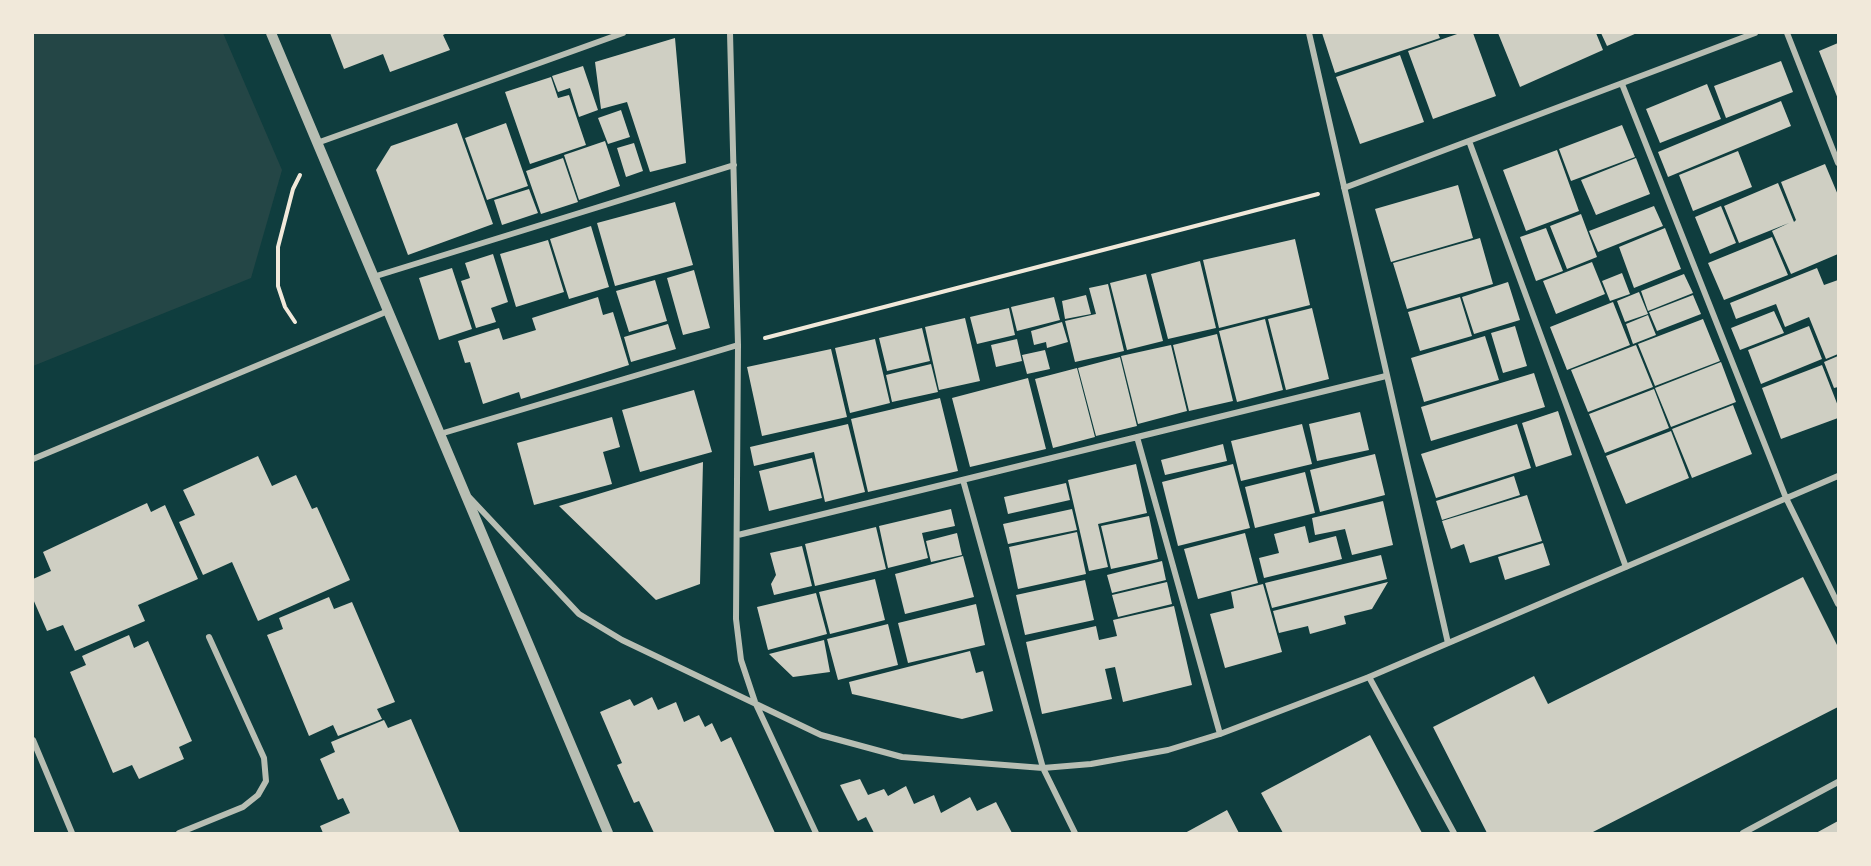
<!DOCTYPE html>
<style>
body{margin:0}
#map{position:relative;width:1871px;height:866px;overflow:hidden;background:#0f3d3e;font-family:Quicksand,sans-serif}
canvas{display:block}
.frame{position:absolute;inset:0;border:34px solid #f1e9da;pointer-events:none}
</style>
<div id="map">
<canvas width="1871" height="866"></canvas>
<div class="frame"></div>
</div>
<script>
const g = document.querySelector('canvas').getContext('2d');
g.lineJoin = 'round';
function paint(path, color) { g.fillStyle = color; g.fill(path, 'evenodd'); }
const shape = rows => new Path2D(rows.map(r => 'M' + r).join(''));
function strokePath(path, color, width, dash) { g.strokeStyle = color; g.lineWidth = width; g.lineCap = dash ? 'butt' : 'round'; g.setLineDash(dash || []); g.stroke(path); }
paint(shape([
 [33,33,223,33,282,170,251,278,33,366]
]), '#244646');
paint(shape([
 [330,33,447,33,443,35,450,50,390,72,383,54,344,69],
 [1322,33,1438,33,1440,38,1335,73],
 [1460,33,1473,33,1496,96,1433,119,1408,51],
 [1498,33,1596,33,1603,50,1520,87],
 [1601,33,1637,33,1607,46],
 [675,38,686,163,650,172,627,102,601,109,595,62],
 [1838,43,1838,99,1819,51],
 [1400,55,1424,122,1360,144,1336,77],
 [1781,61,1793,92,1726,118,1714,86],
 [583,66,598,110,579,117,570,88,558,92,552,76],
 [551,77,558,98,569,95,586,145,530,164,505,92],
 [1707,84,1721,119,1660,143,1646,109],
 [1781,101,1791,126,1668,177,1658,152],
 [621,110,630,137,608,144,598,118],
 [457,123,493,224,408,255,376,170,391,146],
 [506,123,528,186,487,200,465,138],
 [1622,125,1635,157,1571,181,1559,149],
 [605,141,620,186,579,200,564,155],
 [634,143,643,171,626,177,617,148],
 [1557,150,1579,211,1526,231,1503,170],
 [1738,151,1752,187,1693,211,1679,175],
 [563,158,578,202,541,214,526,171],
 [1636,158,1650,194,1596,215,1581,180],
 [1825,164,1838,195,1838,254,1791,274,1772,231,1789,223,1739,243,1724,206,1778,183,1794,222,1796,220,1781,182],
 [1458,185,1473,238,1391,262,1375,209],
 [529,189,538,213,502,225,494,200],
 [675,202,693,265,615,286,597,223],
 [1654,206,1663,226,1598,252,1589,231],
 [1721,206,1736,243,1710,254,1695,217],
 [1581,214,1597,257,1567,269,1550,226],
 [591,226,609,287,569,299,550,239],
 [1546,228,1563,271,1536,281,1520,237],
 [1665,228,1681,269,1634,288,1619,247],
 [1772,237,1788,275,1724,300,1708,263],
 [1480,238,1493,284,1407,309,1393,263],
 [1295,239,1310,305,1219,328,1203,260],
 [548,240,564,292,516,307,500,254],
 [493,254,508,302,491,308,496,322,476,328,461,281,470,278,465,263],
 [1200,261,1216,328,1168,339,1151,274],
 [1592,262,1605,294,1556,314,1543,281],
 [452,268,472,329,439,340,419,278],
 [1817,268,1824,285,1838,280,1838,354,1826,359,1809,317,1785,327,1776,304,1736,319,1730,303],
 [694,270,710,328,683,335,667,278],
 [1622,273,1630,294,1610,301,1602,281],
 [1146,274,1163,341,1127,350,1110,283],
 [1684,274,1693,293,1648,311,1641,291],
 [655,280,667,321,629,332,616,291],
 [1508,282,1520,320,1474,334,1462,297],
 [1108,284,1124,351,1075,362,1065,321,1096,314,1089,288],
 [1639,292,1648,314,1625,322,1617,301],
 [1086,295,1091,314,1065,319,1062,301],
 [1693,295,1701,314,1657,331,1649,312],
 [598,297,603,315,613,312,629,365,521,399,519,392,483,404,470,362,465,363,458,341,499,328,503,340,536,330,532,318],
 [1054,297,1060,320,1017,331,1011,307],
 [1460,297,1472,336,1420,351,1408,312],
 [1613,302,1630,345,1567,370,1550,327],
 [1009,308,1015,335,977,344,970,317],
 [1312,308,1329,379,1286,390,1268,319],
 [1774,311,1784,333,1740,350,1731,328],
 [1648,315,1656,335,1633,344,1626,324],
 [965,318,980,381,939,390,925,327],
 [1265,319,1283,390,1237,402,1219,331],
 [1703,319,1720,361,1655,386,1638,344],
 [1062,322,1068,342,1047,348,1046,342,1034,345,1031,331],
 [668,324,676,349,631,362,624,337],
 [1515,326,1527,366,1503,373,1491,333],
 [1809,326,1822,359,1761,384,1748,350],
 [922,328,930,361,887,371,879,338],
 [1217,334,1233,401,1189,411,1173,345],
 [1485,336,1499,380,1424,402,1411,358],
 [875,339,890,403,850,413,835,348],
 [1017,339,1022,361,996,367,991,345],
 [1171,345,1187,411,1138,424,1121,356],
 [1636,345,1653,387,1588,412,1571,370],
 [831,349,847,417,762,436,747,367],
 [1045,350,1050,369,1027,374,1022,355],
 [1838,356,1838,387,1834,388,1824,362],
 [1120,357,1137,426,1096,436,1078,368],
 [1721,362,1736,402,1671,427,1655,388],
 [931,364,938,392,892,402,886,375],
 [1822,365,1838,406,1838,418,1781,439,1762,388],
 [1077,368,1095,437,1053,448,1035,379],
 [1534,373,1545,407,1431,441,1421,407],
 [1028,378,1046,449,970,467,952,398],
 [1654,389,1669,428,1605,453,1589,414],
 [694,390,712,452,640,472,622,410],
 [940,398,958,471,868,492,851,419],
 [1733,405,1752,454,1692,478,1672,429],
 [1558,411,1572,455,1536,467,1522,423],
 [1360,412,1369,450,1317,461,1309,424],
 [612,417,620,447,603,452,612,484,534,505,517,443],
 [848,424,865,492,825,502,814,452,754,466,750,447],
 [1302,424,1312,464,1241,481,1231,441],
 [1517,424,1531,468,1436,498,1421,454],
 [1671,431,1689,478,1626,504,1606,456],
 [1223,444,1227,461,1165,475,1161,460],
 [1375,454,1385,495,1320,512,1310,470],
 [258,456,272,486,296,475,312,509,317,507,350,580,258,621,232,562,203,575,179,522,195,515,183,490],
 [812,458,822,498,769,511,759,471],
 [703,462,700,584,656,600,559,506],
 [1136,464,1147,513,1098,524,1108,567,1089,571,1068,480],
 [1233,464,1250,528,1178,546,1162,482],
 [1305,472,1315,513,1255,528,1245,487],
 [1514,476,1520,495,1442,520,1436,501],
 [1066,483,1070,500,1008,514,1004,497],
 [1527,495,1542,541,1470,563,1464,544,1451,549,1442,521],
 [1383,501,1393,545,1352,555,1345,529,1315,535,1312,518],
 [147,503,151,512,165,505,198,579,138,605,145,621,75,651,63,625,47,631,33,599,33,579,51,571,43,552],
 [951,509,955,526,922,533,928,558,888,568,879,526],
 [1072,509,1077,530,1008,544,1003,524],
 [1149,516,1158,559,1111,569,1101,526],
 [1305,526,1309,543,1336,536,1342,559,1264,578,1259,558,1279,553,1274,534],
 [876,527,886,569,815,586,805,544],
 [1077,532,1086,574,1018,589,1009,547],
 [957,533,962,555,931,562,926,541],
 [1245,533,1258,583,1198,599,1184,549],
 [1543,543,1550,565,1505,580,1498,557],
 [802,546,812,586,774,595,771,584,776,575,770,553],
 [1381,555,1387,579,1272,608,1265,583],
 [963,556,974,597,905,614,895,574],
 [1162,561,1166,580,1112,593,1107,575],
 [1803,577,1838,647,1838,707,1591,833,1487,833,1433,727,1534,676,1548,704],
 [875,579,885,620,830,634,819,592],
 [1085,580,1094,620,1025,635,1016,595],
 [1167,582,1172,604,1118,617,1112,595],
 [1388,582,1372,609,1344,616,1346,624,1310,634,1308,626,1279,633,1273,611],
 [1263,584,1282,652,1225,668,1210,614,1234,608,1231,592],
 [816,593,827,634,768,650,757,607],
 [329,597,334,609,352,602,395,702,377,709,382,719,338,736,333,725,309,736,267,635,283,629,279,618],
 [976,604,985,645,908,663,898,623],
 [1174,606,1192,685,1123,702,1115,667,1105,669,1112,699,1042,714,1026,642,1096,626,1099,640,1117,636,1113,620],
 [888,624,898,665,838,680,827,639],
 [129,635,134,648,148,641,192,741,179,747,184,759,139,779,132,765,113,773,70,672,86,665,82,656],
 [824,640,830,672,793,677,769,654],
 [970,651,976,673,983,671,993,711,962,719,852,694,849,682],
 [652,697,658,710,676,702,684,722,699,715,705,727,712,723,721,742,731,737,775,833,654,833,639,801,634,803,617,765,622,763,600,712,630,699,634,706],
 [411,719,460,833,323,833,320,826,350,813,343,798,338,800,320,759,335,752,331,742,384,720,388,728],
 [1370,735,1422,833,1283,833,1261,793],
 [860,779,868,795,884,789,888,796,906,786,914,804,934,795,941,813,970,797,977,811,996,802,1012,833,874,833,866,817,858,821,840,785],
 [1227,810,1239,833,1185,833],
 [1838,821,1838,833,1816,833]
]), '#cfcfc3');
strokePath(shape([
 [295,322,285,307,278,286,278,247,293,189,300,175],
 [765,338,1318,194]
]), '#f1e9da', 4);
strokePath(shape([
 [730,33,738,345,736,619,741,660,755,702,816,833],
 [1309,33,1448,643],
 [1787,33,1838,163],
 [1622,84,1786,498,1838,604],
 [1469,141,1626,567],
 [317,143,623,33],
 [1344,188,1755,33],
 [373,277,734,165],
 [440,434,738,345],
 [1137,437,1220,734],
 [33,459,388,311],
 [963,480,1043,768,1075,833],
 [470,498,579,614,622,640,821,735,902,757,1043,768,1091,764,1168,750,1220,734,1369,677,1838,476],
 [738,535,1386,376],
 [1369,677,1454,833],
 [33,740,72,833],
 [179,833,243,807,258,795,266,781,264,758,209,637],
 [1743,833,1838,782]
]), '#b8beb3', 6);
strokePath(shape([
 [271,33,608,833]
]), '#b8beb3', 10);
</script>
